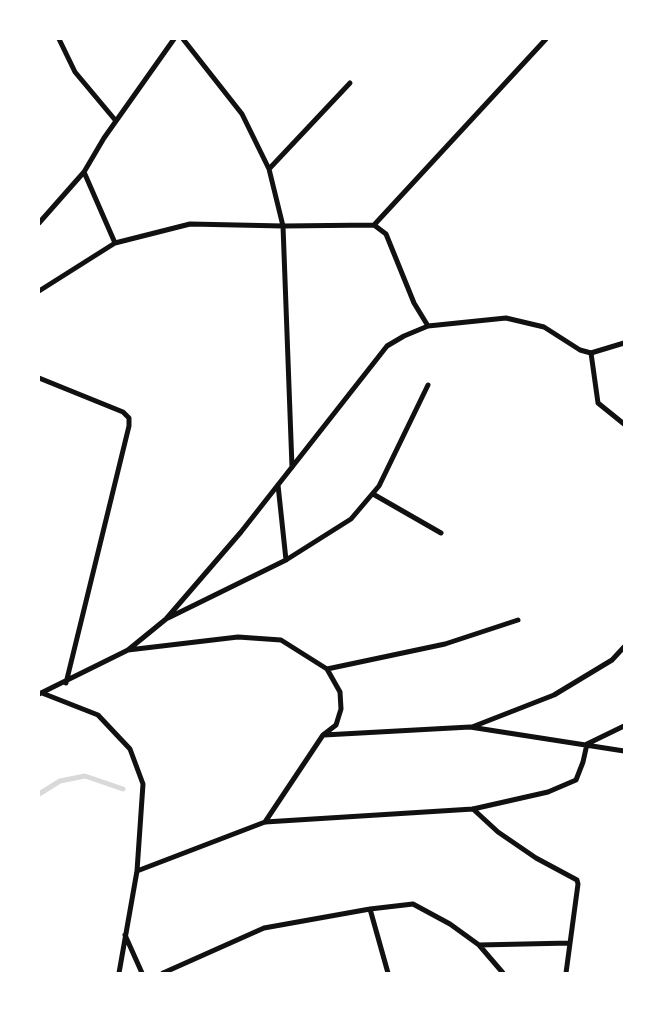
<!DOCTYPE html>
<style>
body{margin:0}
#map{position:relative;width:663px;height:1012px;overflow:hidden;background:#fff;font-family:Lato,sans-serif}
canvas{display:block}
.frame{position:absolute;inset:0;border:40px solid #fff;pointer-events:none}
</style>
<div id="map">
<canvas width="663" height="1012"></canvas>
<div class="frame"></div>
</div>
<script>
const g = document.querySelector('canvas').getContext('2d');
g.lineJoin = 'round';
const shape = rows => new Path2D(rows.map(r => 'M' + r).join(''));
function strokePath(path, color, width, dash) { g.strokeStyle = color; g.lineWidth = width; g.lineCap = dash ? 'butt' : 'round'; g.setLineDash(dash || []); g.stroke(path); }
strokePath(shape([
 [39,794,60,781,85,776,123,789]
]), '#d9d9d9', 5);
strokePath(shape([
 [59,39,75,72,116,121],
 [183,39,242,114,269,169,283,226,292,467],
 [269,169,350,83],
 [84,172,115,243],
 [39,223,84,172,104,138,174,39],
 [374,225,546,39],
 [39,291,115,243,190,224,283,226,374,225,386,234,414,303,428,326,404,336,387,346,241,532,166,619,128,650,39,694],
 [428,326,506,318,544,327,580,350,591,353,624,343],
 [591,353,598,403,624,424],
 [39,378,123,412,129,418,129,426,66,683],
 [278,485,286,560],
 [373,494,441,533],
 [168,618,286,560,351,519,379,486,428,385],
 [128,650,238,637,281,640,327,669,340,692,341,709,336,725,323,735,265,822],
 [327,669,445,644,518,620],
 [42,693,98,715,130,749,143,784,137,871,119,973],
 [472,727,554,695,612,660,624,647],
 [324,735,470,727,624,751],
 [587,744,624,726],
 [473,809,498,832,536,858,577,880,578,884,566,973],
 [137,871,265,822,473,809,548,792,576,780,583,762,587,744],
 [370,909,388,973],
 [125,935,142,973],
 [479,945,570,943],
 [163,973,264,928,370,909,413,904,450,924,479,945,503,973]
]), '#111', 5);
</script>
